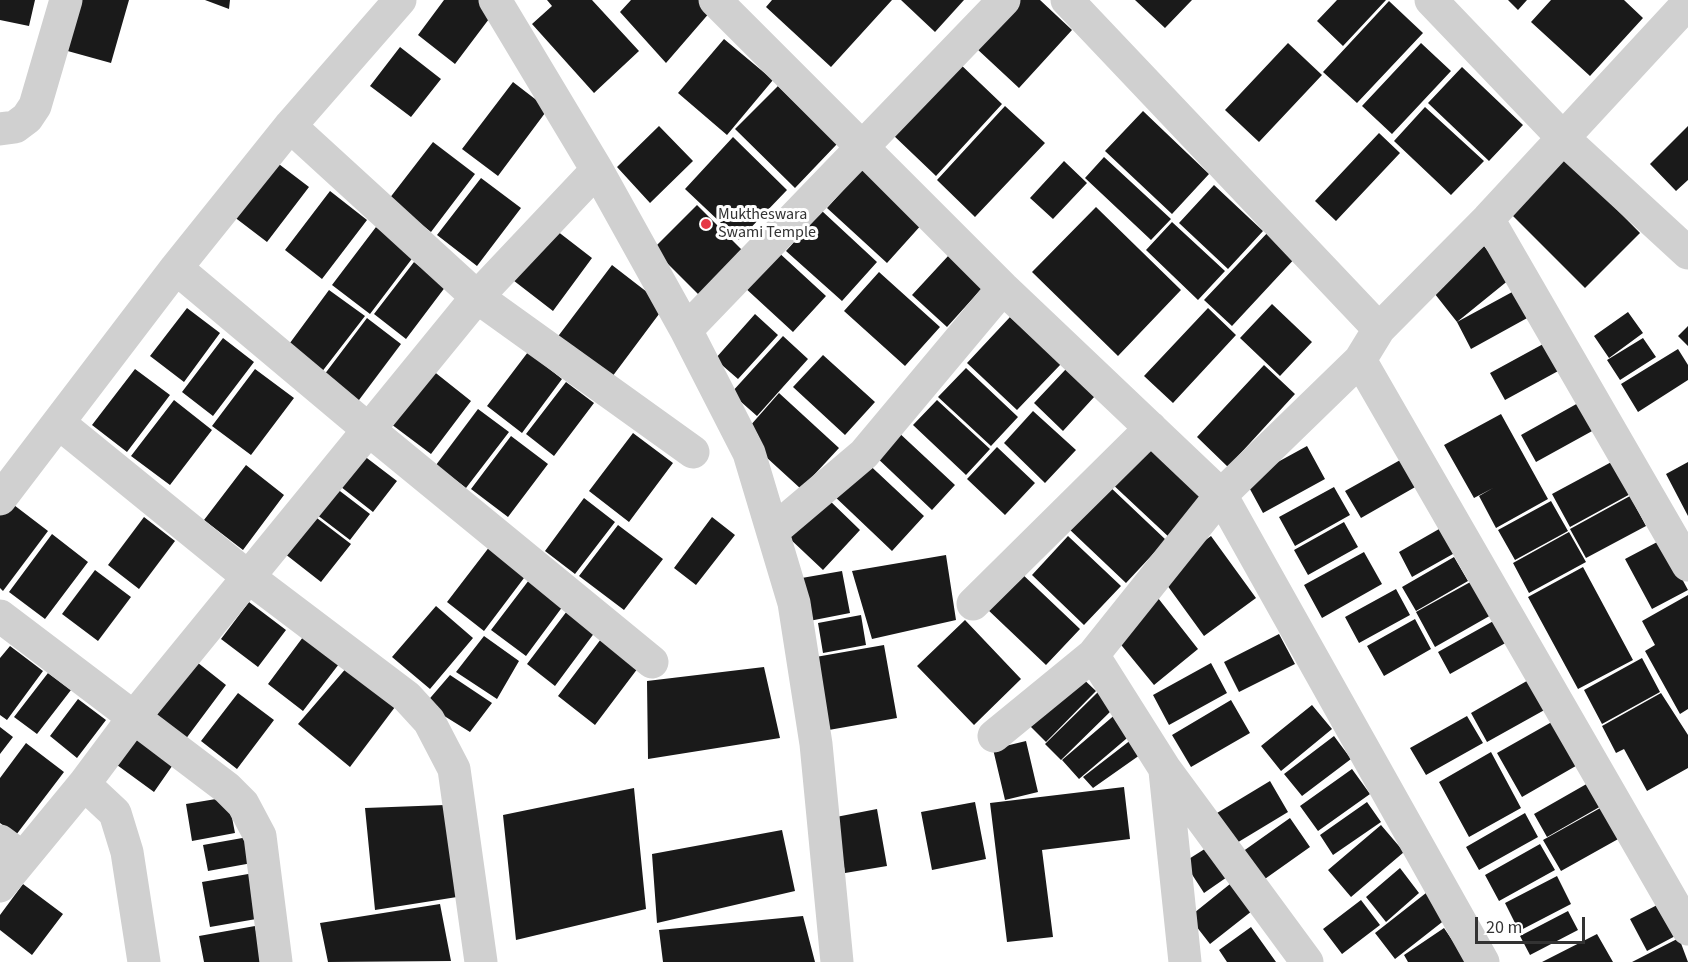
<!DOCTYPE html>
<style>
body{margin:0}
#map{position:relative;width:1688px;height:962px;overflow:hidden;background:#fff;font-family:"Source Sans 3",sans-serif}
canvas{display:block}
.scale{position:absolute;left:1475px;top:917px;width:110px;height:27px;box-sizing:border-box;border:3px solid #333;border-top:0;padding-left:8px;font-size:18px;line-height:21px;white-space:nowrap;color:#333;-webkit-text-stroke:4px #fff;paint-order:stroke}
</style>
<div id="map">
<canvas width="1688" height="962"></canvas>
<div class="scale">20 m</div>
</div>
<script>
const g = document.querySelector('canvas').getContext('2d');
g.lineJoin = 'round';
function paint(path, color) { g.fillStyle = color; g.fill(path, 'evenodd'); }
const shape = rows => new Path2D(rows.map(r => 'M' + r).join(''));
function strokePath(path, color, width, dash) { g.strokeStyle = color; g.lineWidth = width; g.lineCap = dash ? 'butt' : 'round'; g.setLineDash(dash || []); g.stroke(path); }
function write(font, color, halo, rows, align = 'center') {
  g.font = font + ' "Source Sans 3",sans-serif'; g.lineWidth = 6; g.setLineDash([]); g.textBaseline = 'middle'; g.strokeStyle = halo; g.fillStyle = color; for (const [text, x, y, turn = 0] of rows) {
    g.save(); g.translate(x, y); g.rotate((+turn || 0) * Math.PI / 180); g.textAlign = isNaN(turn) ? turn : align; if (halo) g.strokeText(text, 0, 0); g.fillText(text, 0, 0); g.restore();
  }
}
paint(shape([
 [0,0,35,0,29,26,0,20],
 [80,0,129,0,111,63,64,50],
 [205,0,230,0,229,9],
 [444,0,479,0,495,11,455,64,418,35],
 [547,0,592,0,639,51,594,93,532,24,552,6],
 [631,0,699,0,711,11,666,63,620,12],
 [772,0,892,0,831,67,766,7],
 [901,0,964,0,935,32],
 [1020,0,1040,0,1072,30,1019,88,976,48],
 [1135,0,1192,0,1165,28],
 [1337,0,1386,0,1343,46,1317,21],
 [1508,0,1527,0,1518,10],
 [1551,0,1624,0,1643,18,1590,76,1531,22],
 [1389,1,1423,33,1357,103,1323,72],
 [724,39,773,80,727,135,678,93],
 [1288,43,1322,75,1259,142,1225,110],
 [1421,43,1451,71,1392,134,1362,106],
 [400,47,441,79,411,117,370,86],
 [958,62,1002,104,936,176,891,133],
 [1462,67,1523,125,1489,161,1428,103],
 [513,82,548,109,498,176,462,149],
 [778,86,837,144,795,188,735,129],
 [1005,106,1045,143,975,217,937,180],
 [1425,107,1484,161,1451,195,1394,141],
 [1143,111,1209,174,1172,214,1105,151],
 [659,126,693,161,650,203,617,167],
 [1688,126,1688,180,1676,191,1650,164],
 [1379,133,1400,153,1336,221,1315,201],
 [733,137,787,190,739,240,685,189],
 [433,142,475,174,431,232,389,199],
 [1561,153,1640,233,1585,288,1506,209],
 [1104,157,1171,219,1151,240,1085,178],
 [271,158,309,187,267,242,229,213],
 [1064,161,1087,183,1053,219,1030,198],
 [863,168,923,223,887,263,827,208],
 [481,178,521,208,477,266,437,235],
 [1214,185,1263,231,1228,269,1179,223],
 [330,191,367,220,322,279,285,250],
 [697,205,748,256,704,300,653,249],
 [1096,207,1181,290,1118,356,1032,272],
 [822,211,877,262,842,301,786,251],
 [1172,222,1225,271,1198,300,1146,250],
 [548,224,592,258,553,311,509,277],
 [376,227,414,256,370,314,332,285],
 [1270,230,1298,255,1232,326,1204,300],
 [1484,246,1510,279,1457,322,1431,289],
 [776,250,826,296,793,332,743,286],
 [949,255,984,286,947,327,912,295],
 [414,262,446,286,406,339,374,314],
 [612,265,665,306,609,381,556,339],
 [879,272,940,327,905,366,844,311],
 [329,290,365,316,321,373,287,347],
 [1514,291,1529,317,1471,349,1457,322],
 [1272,304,1312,342,1280,376,1240,338],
 [187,308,220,333,184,382,150,356],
 [1208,308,1236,335,1173,403,1144,376],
 [1628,312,1643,333,1609,358,1594,336],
 [755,314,778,335,738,379,715,359],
 [1010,317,1061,364,1017,410,967,363],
 [367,318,401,344,356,404,321,379],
 [1688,326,1688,346,1678,336],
 [783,336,808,359,757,416,731,393],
 [223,338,254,362,213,416,182,392],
 [1643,338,1656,357,1620,380,1607,360],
 [1545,343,1560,370,1505,400,1490,373],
 [1678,349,1688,365,1688,380,1638,412,1621,384],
 [528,352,562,379,522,433,487,406],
 [823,355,875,402,845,435,793,387],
 [1264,365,1295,394,1228,467,1197,437],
 [966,368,1018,417,991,446,938,397],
 [135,369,170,395,127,452,92,425],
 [255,369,294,398,251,455,212,426],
 [1066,369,1095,396,1063,431,1034,403],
 [432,370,471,401,431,454,391,424],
 [566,382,594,403,554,456,526,434],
 [779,393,839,448,801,489,742,435],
 [174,400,212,430,170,485,131,456],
 [937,400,990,449,966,475,913,425],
 [1580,402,1594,430,1536,462,1521,435],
 [478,409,509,432,466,488,436,465],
 [1033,411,1076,450,1045,483,1004,443],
 [1501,414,1548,499,1496,528,1479,496,1493,488,1474,498,1444,445],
 [896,430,955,485,932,510,873,454],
 [633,433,673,463,629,522,589,491],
 [511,436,548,464,508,517,471,489],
 [1146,441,1208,499,1171,539,1109,481],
 [1307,446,1325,479,1263,513,1245,480],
 [997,447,1035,483,1005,515,967,479],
 [359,452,397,481,373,512,336,483],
 [862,458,924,516,892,551,831,493],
 [1402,459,1417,486,1361,518,1345,491],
 [1617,459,1634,492,1570,527,1552,494],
 [1688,462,1688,516,1666,474],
 [246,465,284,495,243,550,204,520],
 [332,485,370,514,350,540,312,511],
 [1108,485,1166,540,1126,583,1068,528],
 [1334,487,1350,515,1295,546,1279,517],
 [1630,496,1646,526,1586,558,1570,529],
 [826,497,860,530,823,570,788,537],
 [584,498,615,522,575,574,545,551],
 [1551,501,1568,531,1515,560,1498,530],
 [10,502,48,531,3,591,0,588,0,515],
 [309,512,351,544,321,582,280,550],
 [144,517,175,541,139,589,108,565],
 [712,517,735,535,696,585,674,568],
 [1344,522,1358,547,1308,575,1294,550],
 [618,525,663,559,624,610,579,576],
 [1446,525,1460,550,1412,577,1399,552],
 [1569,532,1586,562,1529,593,1513,563],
 [52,534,88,562,45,619,9,592],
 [1068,536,1121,586,1084,625,1032,575],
 [1211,536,1256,598,1204,636,1159,574],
 [1661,540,1688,590,1652,609,1625,559],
 [490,546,527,574,484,631,447,602],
 [1364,552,1382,584,1322,618,1304,585],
 [946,555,956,620,872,639,852,571],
 [1454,557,1468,581,1416,611,1402,587],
 [1583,567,1633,660,1578,689,1528,597],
 [95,570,131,597,98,641,62,614],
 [842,571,850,613,804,622,796,579],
 [1020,572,1080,629,1046,665,986,608],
 [529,580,563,606,526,656,491,630],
 [1474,580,1493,614,1435,647,1416,612],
 [1396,589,1410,615,1359,643,1345,617],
 [1688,595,1688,709,1680,714,1645,651,1655,645,1642,621],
 [1158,598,1198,649,1154,685,1113,635],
 [249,602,286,630,258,667,221,639],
 [436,606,473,638,430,689,392,657],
 [567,611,595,632,555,686,527,664],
 [861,615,866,645,823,653,818,623],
 [1415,619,1431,649,1384,676,1367,646],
 [1497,619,1509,641,1450,674,1438,652],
 [965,620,1021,679,974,725,917,666],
 [306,633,342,660,303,711,268,684],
 [1279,634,1295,664,1239,692,1224,662],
 [484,636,519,661,497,699,456,672],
 [601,639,638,668,595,725,558,696],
 [884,645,897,718,823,731,810,658],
 [10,646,43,671,7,720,0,715,0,658],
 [188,655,226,685,185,740,146,711],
 [1642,658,1660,692,1602,724,1584,690],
 [1211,663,1227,693,1169,725,1153,695],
 [348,666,395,707,350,767,298,724],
 [764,667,780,738,648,759,647,681],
 [48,673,71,690,37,734,14,717],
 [1077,673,1096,691,1046,742,1025,721],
 [450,675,492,703,470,732,425,704],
 [1532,678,1548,708,1487,742,1471,713],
 [1098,692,1114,708,1061,760,1045,744],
 [238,693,274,720,237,769,201,741],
 [1661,693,1688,735,1688,768,1647,791,1624,749,1616,753,1602,726],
 [78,699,106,720,77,758,50,736],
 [1231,700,1250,733,1191,767,1172,735],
 [1312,705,1332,729,1281,771,1261,746],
 [1117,713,1133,733,1079,779,1062,760],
 [1467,716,1483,743,1426,775,1410,748],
 [1557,719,1581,763,1522,797,1497,753],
 [0,727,13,737,0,754],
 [140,732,177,759,154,792,117,765],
 [1136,736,1147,750,1093,788,1083,777],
 [1334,736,1351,759,1302,796,1284,774],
 [1026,741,1038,792,1005,800,993,749],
 [26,743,64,772,16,835,0,823,0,778],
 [1491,752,1521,808,1469,837,1439,782],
 [1352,769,1370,794,1318,831,1300,806],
 [1270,781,1288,812,1235,844,1217,813],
 [1590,782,1603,805,1547,837,1534,814],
 [1124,787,1130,839,1042,850,1053,937,1007,942,990,803],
 [634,788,646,909,516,940,503,815],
 [228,797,235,833,192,841,186,804],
 [975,802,986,859,932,870,921,812],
 [1367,802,1381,822,1333,855,1320,835],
 [445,805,457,897,375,910,365,808],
 [1602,807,1620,838,1561,871,1543,840],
 [877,809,887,866,845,873,836,817],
 [1525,813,1538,837,1479,870,1466,847],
 [1290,818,1310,847,1262,881,1242,852],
 [1381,825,1404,852,1351,897,1328,870],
 [782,830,795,891,657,923,652,854],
 [248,837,252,863,208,871,203,845],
 [1540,844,1555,870,1499,901,1485,875],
 [1211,845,1230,875,1204,893,1184,862],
 [1400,868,1419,893,1386,922,1366,897],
 [254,873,262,918,210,927,202,882],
 [1557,876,1571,904,1519,931,1505,903],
 [1235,880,1257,907,1210,944,1189,917],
 [23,884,63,914,32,955,0,930,0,915],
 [1426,893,1446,919,1395,959,1375,933],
 [1361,900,1380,925,1342,954,1323,929],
 [1663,902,1679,934,1647,951,1630,919],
 [440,904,451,961,328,962,320,923],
 [1568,911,1578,930,1530,955,1520,936],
 [803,916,815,962,663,962,659,930],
 [255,926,262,962,204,962,199,936],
 [1251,927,1276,962,1227,962,1219,950],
 [1444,928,1467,962,1408,962,1404,955],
 [1597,934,1613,962,1542,962],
 [1679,938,1688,962,1632,962]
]), '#1a1a1a');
strokePath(shape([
 [495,0,597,170,686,330,749,453,794,603,816,744,837,962],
 [715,0,1003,288,1221,495,1483,962],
 [1067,0,1379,329],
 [1431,0,1564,139,1688,253],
 [290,126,477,297,693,452],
 [0,129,15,127,27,118,35,106,66,0],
 [1488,219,1688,565],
 [176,268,369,430,652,662],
 [686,330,1004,0],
 [1360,360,1688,929],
 [60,424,247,576,407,697,429,721,454,769,481,962],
 [0,499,176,268,290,126,400,0],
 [773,531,864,454,1003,288],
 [973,604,1151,428],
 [0,616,227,788,243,804,260,836,276,962],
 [994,736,1093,655],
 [1165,771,1185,962],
 [84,784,115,813,127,852,144,962],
 [0,841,23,858],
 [0,886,84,784,134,717,477,297,597,170],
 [1307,962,1165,769,1093,655,1221,495,1360,360,1379,329,1488,219,1688,3]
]), '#d0d0d0', 33);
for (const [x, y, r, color] of [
 [706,224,6,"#e63946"]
]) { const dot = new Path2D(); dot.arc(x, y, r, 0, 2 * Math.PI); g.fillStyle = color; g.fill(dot); strokePath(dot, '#fff', 2); }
write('16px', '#333', '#fff', [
 ["Muktheswara",718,215],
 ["Swami Temple",718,233]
], 'left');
</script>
